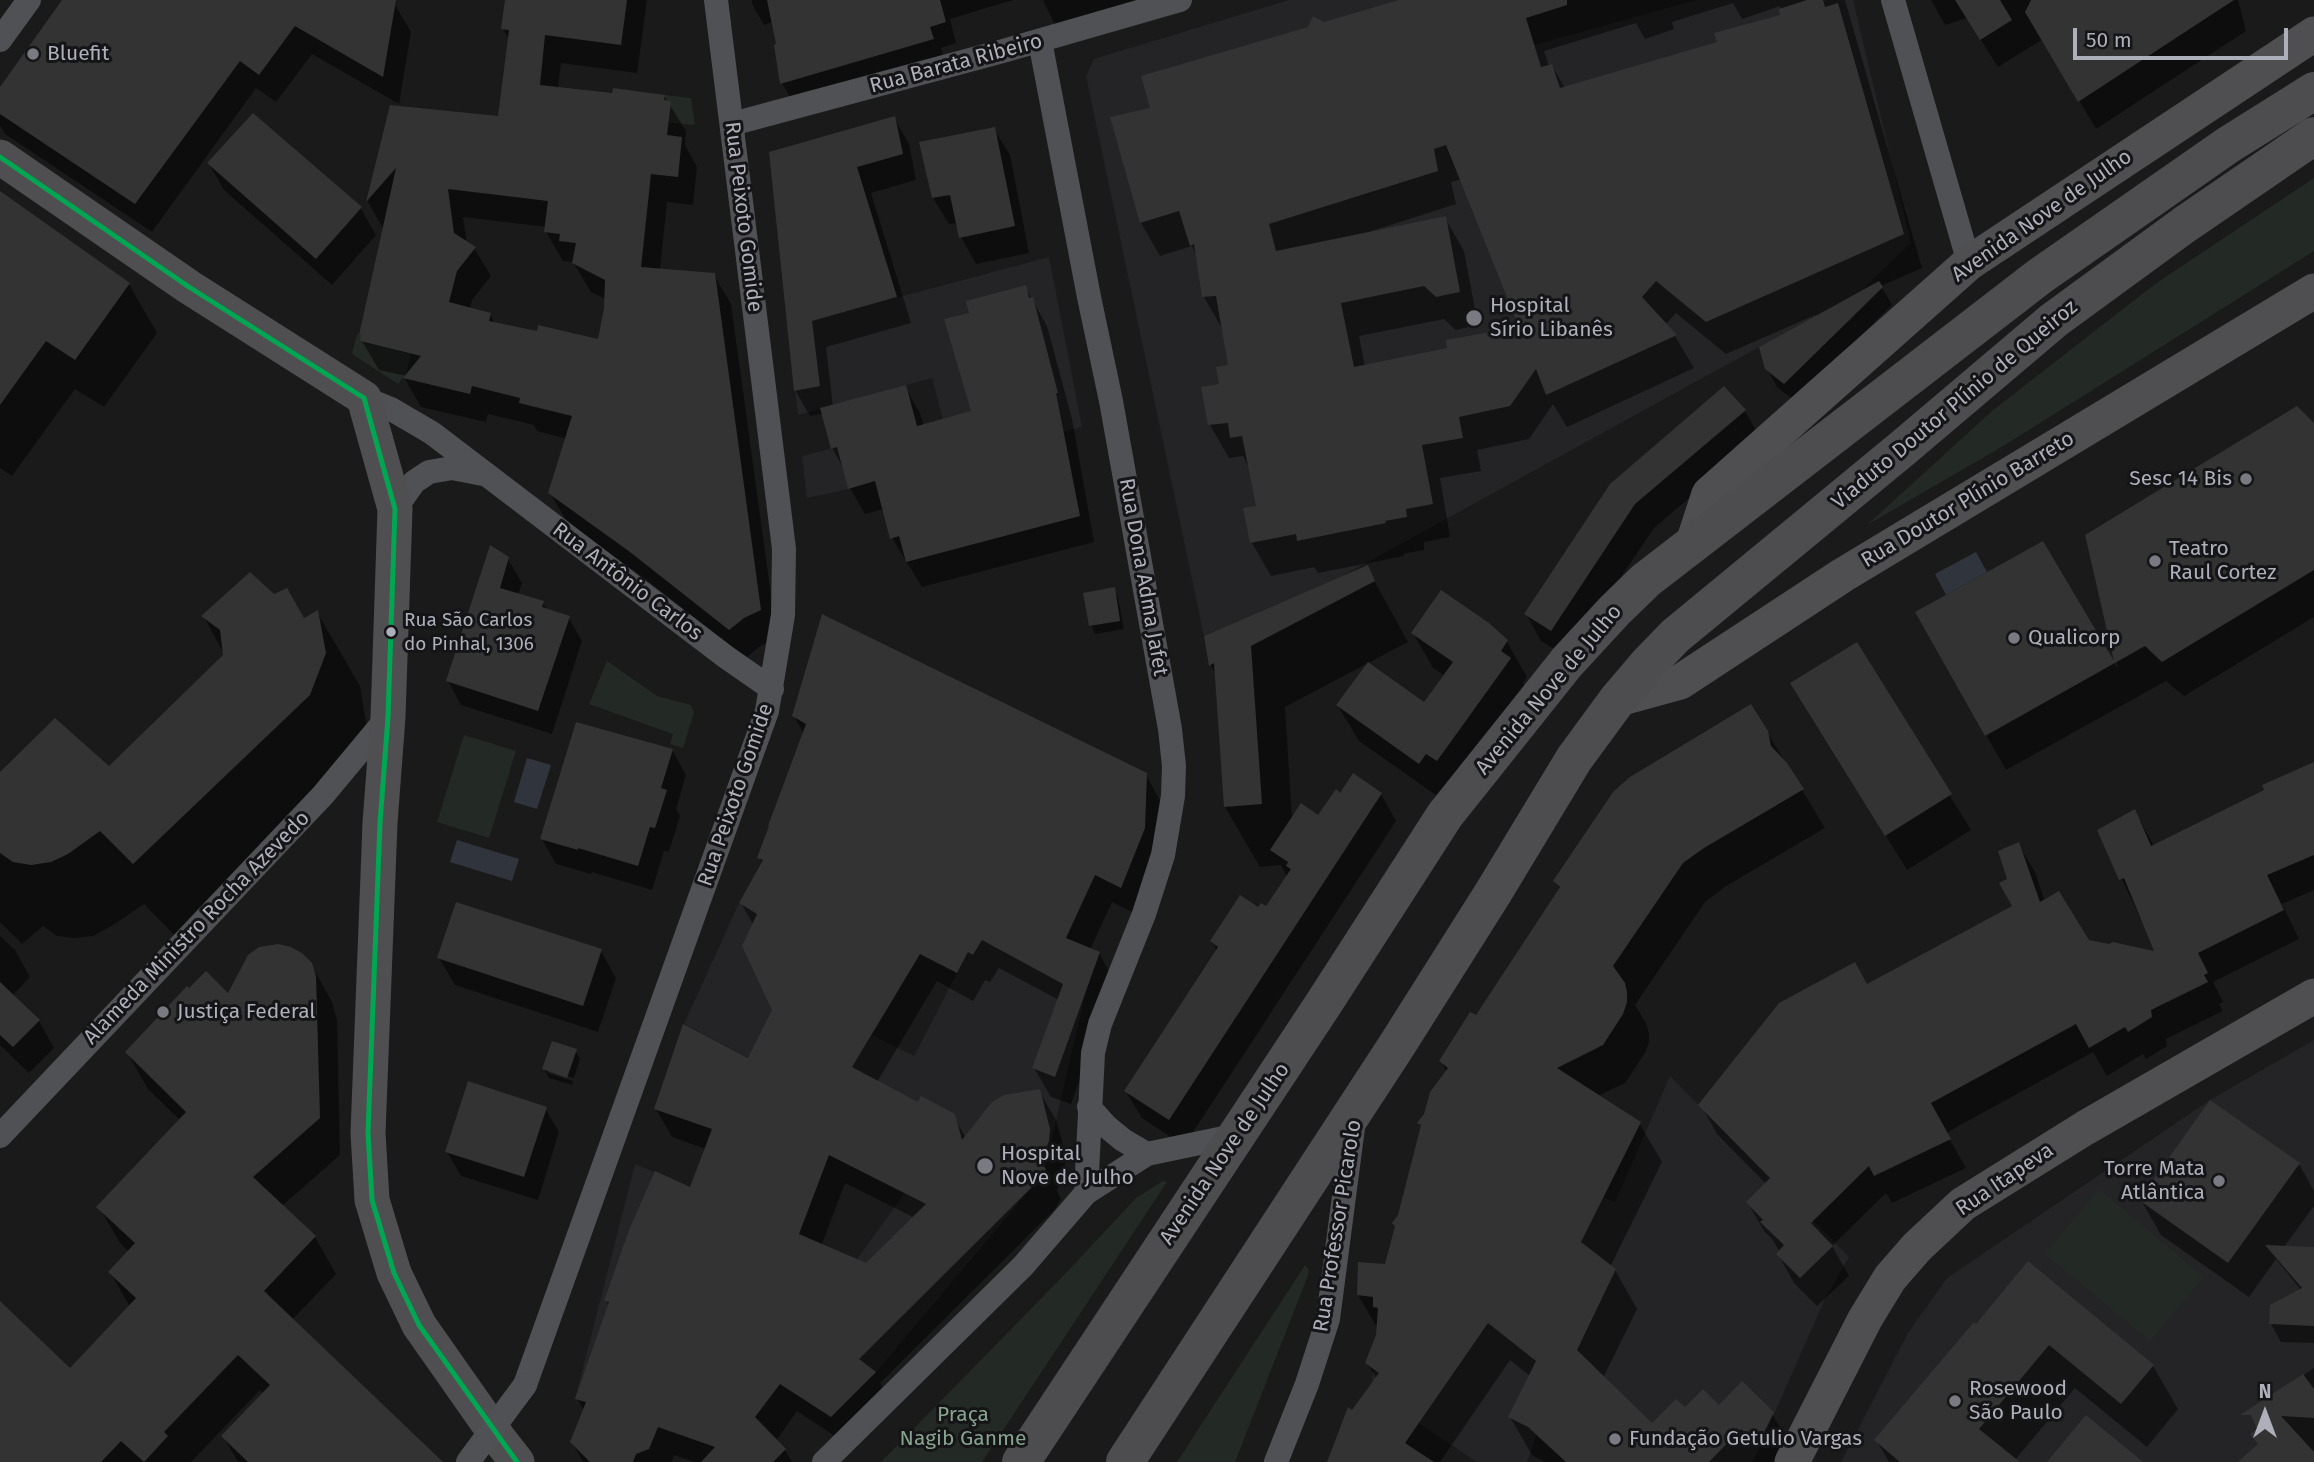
<!DOCTYPE html>
<meta charset="utf-8">
<style>
body{margin:0}
#map{position:relative;width:2314px;height:1462px;overflow:hidden;background:#1a1a1a;font-family:"Fira Sans",sans-serif}
canvas{display:block}
.north{position:absolute;left:2230px;top:1378px;width:70px;height:70px;-webkit-text-stroke:5px #151416;paint-order:stroke;rotate:0deg;font-size:19px;font-weight:700;line-height:28px;text-align:center;color:#adafba}
.north::after{content:'';display:block;margin:auto;width:24px;height:32px;background:#adafba;clip-path:polygon(50% 0,100% 100%,50% 72%,0 100%)}
.scale{position:absolute;left:2073px;top:28px;width:215px;height:32px;box-sizing:border-box;border:4px solid #adafba;border-top:0;padding-left:9px;font-size:21px;line-height:24px;white-space:nowrap;color:#adafba;-webkit-text-stroke:5px #151416;paint-order:stroke}
</style>
<div id="map">
<canvas width="2314" height="1462"></canvas>
<div class="north">N</div>
<div class="scale">50 m</div>
</div>
<script>
const g = document.querySelector('canvas').getContext('2d');
g.lineJoin = 'round';
function paint(path, color) { g.fillStyle = color; g.fill(path, 'evenodd'); }
const shape = rows => new Path2D(rows.map(r => 'M' + r).join(''));
function strokePath(path, color, width, dash) { g.strokeStyle = color; g.lineWidth = width; g.lineCap = dash ? 'butt' : 'round'; g.setLineDash(dash || []); g.stroke(path); }
function write(font, color, halo, rows, align = 'center') {
  g.font = font + ' "Fira Sans",sans-serif'; g.lineWidth = 6; g.setLineDash([]); g.textBaseline = 'middle'; g.strokeStyle = halo; g.fillStyle = color; for (const [text, x, y, turn = 0] of rows) {
    g.save(); g.translate(x, y); g.rotate((+turn || 0) * Math.PI / 180); g.textAlign = isNaN(turn) ? turn : align; if (halo) g.strokeText(text, 0, 0); g.fillText(text, 0, 0); g.restore();
  }
}
paint(shape([
 [1289,0,1455,0,1473,62,1696,0,1853,0,1911,243,1862,290,1759,347,1335,580,1204,636,1086,76,1094,59],
 [1049,257,1082,427,954,461,932,378,798,415,787,327],
 [837,447,848,489,807,498,802,456],
 [739,903,899,990,872,1035,914,1056,968,952,974,954,982,940,1086,991,1045,1168,1039,1179,876,1372,831,1417,780,1384,708,1363,670,1432,575,1399,635,1164,857,1259,933,1154,684,1024],
 [2314,1040,2314,1462,1841,1462,1908,1333,1947,1278,2210,1100],
 [1670,1076,1849,1257,1825,1299,1753,1462,1566,1462,1536,1435,1527,1462,1477,1462,1370,1391,1400,1221,1596,1195,1615,1202]
]), '#242426');
paint(shape([
 [665,95,691,98,695,125,660,122,671,101,664,100],
 [2314,178,2314,251,2005,445,1867,525,1992,411,2155,284],
 [357,334,361,335,361,342,411,354,406,374,398,384,352,354],
 [607,661,657,696,691,705,694,713,683,748,670,744,673,734,589,704],
 [464,735,516,751,489,838,437,822],
 [1163,1181,1167,1182,982,1462,881,1462,1067,1272,1136,1198],
 [2099,1189,2204,1277,2150,1341,2045,1254],
 [1305,1265,1309,1270,1307,1278,1235,1462,1177,1462]
]), '#232924');
paint(shape([
 [1976,552,1987,572,1946,595,1935,574],
 [527,758,551,765,537,809,514,802],
 [457,840,519,859,512,881,450,862]
]), '#30353d');
paint(shape([
 [64,0,390,0,394,3,411,32,399,104,312,54,276,102,256,88,152,232,5,134,0,125,0,90],
 [507,0,647,0,637,73,561,63,558,88,614,95,664,96,686,131,685,145,697,167,693,205,667,202,660,270,714,275,731,304,777,639,760,646,746,658,648,581,567,522,550,493,567,439,537,431,534,425,488,414,486,422,421,407,405,379,407,376,379,370,362,341,384,230,368,202,391,107,499,118,510,41,503,29],
 [463,217,547,227,546,232,563,261,573,262,591,292,606,299,599,342,538,333,495,324,490,314,470,309,472,300,491,276,474,248,467,243],
 [752,0,1013,0,950,19,956,43,941,48,944,60,794,104,782,83,773,22,764,25,752,4],
 [1043,0,1144,0,1056,27],
 [1405,0,1845,0,1922,268,1881,286,1892,305,1795,401,1777,387,1767,369,1816,317,1815,315,1726,354,1676,313,1665,325,1675,336,1694,368,1567,427,1553,404,1529,439,1477,450,1481,471,1440,478,1450,537,1424,542,1424,550,1403,554,1404,556,1318,573,1314,567,1271,576,1252,543,1245,510,1258,507,1250,470,1243,456,1229,458,1210,425,1221,385,1230,366,1223,330,1204,297,1197,256,1192,246,1160,256,1141,223,1112,119,1153,109,1324,24],
 [1733,3,1742,19,1780,6,1783,16,1719,43,1565,88,1552,66,1549,66,1544,51,1636,23,1645,39,1674,29,1672,22],
 [1462,179,1521,328,1449,350,1365,367,1359,336,1444,319,1456,330,1478,325,1464,251,1445,218,1373,233,1372,231,1456,204,1451,182],
 [1931,0,2238,0,2246,31,2096,129,2043,39,1998,67,1967,18,1945,25],
 [894,118,909,144,916,180,871,193,911,323,826,347,833,407,905,387,920,413,924,426,973,412,971,314,1025,287,1047,326,1072,419,1094,542,922,587,892,538,884,509,865,514,850,488,845,471,832,448,824,414,810,416,795,390,771,153],
 [994,129,1010,155,1029,253,976,264,961,237,958,223,949,224,933,198],
 [209,164,361,209,376,235,332,285,224,190],
 [0,194,129,284,157,333,104,407,75,389,12,476,0,468],
 [1724,388,1745,411,1760,438,1654,528,1567,657,1541,641,1526,614],
 [2314,426,2314,617,2184,696,2166,681,2006,770,1917,613,2042,543,2118,669,2087,536],
 [508,559,522,583,518,595,543,603,548,611,568,617,582,641,552,734,461,705,448,681],
 [1367,568,1408,642,1285,707,1292,819,1319,817,1340,795,1381,794,1396,821,1184,1146,1142,1118,1126,1092,1217,951,1212,941,1258,910,1266,909,1287,877,1281,865,1260,867,1225,807,1216,674,1211,666,1206,637],
 [1114,589,1118,597,1124,629,1095,634,1091,625],
 [317,612,360,686,367,728,352,770,176,937,144,904,110,927,93,936,74,938,57,936,43,926,22,944,0,922,0,774,109,768,225,656,204,617,304,620],
 [1413,633,1507,642,1527,677,1523,683,1530,695,1440,798,1359,741,1338,706,1425,705,1445,676,1433,668],
 [1856,644,1971,830,1907,870,1792,684],
 [794,716,1146,775,1162,804,1138,915,1112,902,1090,950,1099,953,1115,982,1071,1104,1051,1097,1034,1068,1059,1000,999,968,990,982,985,980,973,1001,937,981,877,1082,919,1104,953,1116,966,1138,1039,1091,1056,1120,1065,1152,1065,1165,1057,1191,1061,1199,1054,1210,880,1383,891,1402,848,1445,797,1411,776,1441,785,1450,792,1462,694,1462,674,1455,672,1462,583,1462,572,1442,584,1411,577,1398,609,1306,606,1301,691,1189,706,1149,672,1137,656,1109,749,1061,774,1010,754,926,741,903,763,864,759,858,804,734],
 [845,1183,915,1218,866,1265,822,1244],
 [1767,732,1825,828,1726,886,1705,902,1635,1005,1646,1023,1649,1033,1649,1042,1645,1053,1625,1083,1598,1096,1639,1123,1662,1162,1610,1267,1615,1270,1637,1309,1603,1378,1652,1426,1685,1409,1719,1407,1772,1414,1795,1452,1790,1462,1545,1462,1532,1455,1510,1417,1530,1376,1510,1360,1440,1462,1328,1462,1353,1412,1377,1379,1367,1363,1378,1329,1358,1295,1386,1266,1422,1128,1419,1123,1447,1072,1441,1061,1477,1018,1560,890,1555,882],
 [672,750,686,775,676,809,680,816,669,852,664,851,652,890,592,872,591,874,556,864,542,839],
 [2314,764,2314,890,2282,904,2299,939,2213,982,2223,1002,2219,1004,2223,1011,2166,1039,2167,1046,2146,1059,2143,1054,2107,1076,2093,1052,1946,1133,1966,1168,1892,1203,1886,1193,1832,1246,1849,1276,1817,1306,1794,1283,1778,1254,1780,1252,1772,1239,1764,1231,1748,1203,1766,1184,1717,1134,1701,1105,1867,986,2014,907,2009,879,2018,844,2035,872,2045,902,2088,942,2157,953,2099,831,2135,811,2154,846,2266,791],
 [0,936,15,950,30,977,12,996,39,1021,54,1048,29,1073,0,1045],
 [601,951,616,978,598,1032,455,985,439,958],
 [311,964,332,1002,337,1020,340,1155,282,1206,315,1237,336,1274,292,1320,436,1462,238,1462,223,1436,263,1394,260,1390,191,1462,0,1462,0,1304,70,1370,130,1307,110,1272,129,1252,120,1243,99,1207,180,1120,148,1089,127,1052,229,996],
 [575,1050,580,1059,574,1078,548,1070,548,1073,573,1081,572,1085,549,1078,544,1069],
 [545,1108,559,1132,538,1200,461,1176,447,1152],
 [2299,1164,2314,1191,2314,1206,2284,1247,2314,1248,2314,1343,2281,1342,2271,1324,2301,1290,2276,1259,2249,1297,2161,1235,2141,1200],
 [1974,1324,2153,1366,2178,1409,2147,1447,2075,1388,2015,1460,2017,1462,1889,1462,1876,1440],
 [2314,1368,2314,1462,2241,1462,2259,1445,2259,1429,2250,1410]
]), '#0007');
paint(shape([
 [62,0,396,0,383,77,295,26,259,75,240,61,135,204,0,114,0,87],
 [505,0,627,0,621,45,545,35,540,85,612,93,613,88,665,95,664,100,671,101,667,135,682,137,678,177,651,174,641,267,715,273,761,610,744,618,729,630,630,552,548,493,572,416,519,403,520,398,472,386,470,394,403,378,421,356,360,341,361,335,359,335,396,168,366,202,390,105,498,116,509,30,501,29],
 [448,189,548,201,544,232,560,234,559,241,576,243,572,263,605,280,604,308,598,339,538,325,537,331,489,321,491,313,449,302,457,271,476,247,454,233],
 [767,0,940,0,946,22,930,27,934,39,780,84,774,45,776,44],
 [1399,0,1567,0,1567,5,1526,18,1541,67,1552,64,1560,88,1717,42,1714,33,1780,15,1779,9,1807,0,1823,0,1825,7,1838,3,1904,234,1706,322,1656,281,1642,297,1677,335,1546,395,1536,369,1510,406,1459,417,1463,438,1422,445,1433,504,1406,509,1407,517,1385,521,1386,523,1297,541,1296,534,1250,543,1243,508,1256,506,1242,436,1230,438,1228,423,1208,425,1201,387,1219,384,1216,367,1228,365,1216,296,1202,297,1194,244,1190,246,1179,211,1140,223,1110,117,1150,108,1141,76,1308,27,1313,16,1324,22],
 [1446,145,1519,327,1446,340,1447,348,1354,367,1341,303,1424,286,1436,297,1460,292,1446,216,1276,251,1269,224,1438,171,1434,149],
 [1955,0,2000,0,2012,20,1980,40],
 [2031,0,2234,0,2078,102,2025,12],
 [253,113,362,207,316,259,207,163],
 [895,116,903,154,857,167,897,297,812,321,820,386,794,391,769,152],
 [995,127,1015,226,959,238,950,195,932,198,919,142],
 [0,191,130,283,75,360,46,341,0,405],
 [1879,281,1883,287,1784,384,1765,369,1759,347],
 [1026,285,1029,298,1033,297,1058,393,1056,393,1080,516,906,562,899,536,890,539,875,481,848,489,837,447,831,449,820,408,906,385,917,426,971,411,944,319,969,313,966,301],
 [1724,386,1746,410,1635,504,1551,631,1524,614,1610,484],
 [2297,406,2314,423,2314,570,2162,662,2145,646,1985,736,1915,612,2043,541,2114,661,2085,535],
 [490,545,509,557,500,588,544,601,542,607,570,616,538,711,446,681],
 [1368,565,1375,581,1251,646,1262,804,1224,807,1214,663,1209,666,1204,636],
 [250,572,274,594,287,588,304,618,318,610,326,653,310,695,133,864,100,831,68,854,51,862,31,865,13,862,0,853,0,772,55,718,109,766,223,655,220,630,201,616],
 [1115,587,1120,621,1089,626,1083,593],
 [1441,590,1489,623,1508,640,1501,651,1511,658,1437,761,1426,754,1419,764,1336,705,1368,662,1424,702,1453,662,1411,633],
 [822,614,1147,773,1145,828,1121,888,1095,875,1066,938,1100,952,1055,1077,1032,1068,1063,984,982,940,973,955,968,952,957,973,920,954,852,1067,918,1102,921,1096,955,1114,962,1140,992,1102,1004,1095,1040,1089,1050,1129,1049,1141,1040,1163,1046,1169,1038,1181,859,1359,876,1372,831,1417,780,1384,755,1417,786,1449,773,1462,701,1462,715,1447,658,1427,649,1449,636,1454,633,1462,590,1462,570,1442,586,1402,575,1399,609,1302,604,1301,629,1230,655,1171,690,1187,712,1129,654,1109,683,1024,748,1058,772,1010,742,946,757,914,739,903,763,860,757,858,769,826,768,826,806,724,792,716],
 [829,1155,926,1204,866,1263,799,1234],
 [1857,642,1952,794,1885,836,1790,683],
 [1751,704,1768,731,1771,746,1787,763,1804,789,1704,848,1683,863,1613,966,1625,983,1627,992,1627,1002,1623,1014,1603,1045,1557,1068,1641,1122,1581,1242,1616,1269,1577,1350,1652,1423,1676,1399,1685,1407,1703,1389,1719,1405,1742,1381,1774,1412,1758,1445,1741,1429,1709,1462,1566,1462,1528,1427,1508,1417,1536,1361,1488,1323,1405,1443,1434,1462,1327,1462,1348,1407,1352,1410,1379,1373,1365,1363,1376,1335,1378,1308,1373,1307,1373,1297,1357,1295,1358,1262,1385,1264,1395,1226,1392,1223,1398,1215,1421,1125,1417,1123,1424,1114,1430,1092,1448,1068,1439,1061,1470,1012,1476,1015,1560,887,1553,881,1613,792,1630,777],
 [576,722,673,749,661,788,667,790,655,828,650,827,638,866,578,848,578,850,540,839],
 [2314,762,2314,855,2267,875,2284,910,2198,953,2208,973,2204,975,2208,982,2151,1010,2152,1017,2128,1032,2125,1027,2089,1048,2076,1024,1931,1103,1951,1139,1874,1176,1869,1166,1811,1223,1833,1246,1800,1278,1776,1254,1784,1245,1760,1222,1763,1220,1746,1202,1770,1178,1698,1105,1779,1003,1855,962,1867,984,2012,906,1999,883,2007,879,1998,851,2019,842,2040,902,2059,891,2089,940,2109,944,2113,942,2154,951,2124,878,2119,880,2097,830,2135,809,2151,846,2264,790,2262,785],
 [1353,773,1382,793,1169,1120,1124,1091,1218,947,1210,941,1240,895,1258,907,1261,903,1266,906,1291,869,1286,866,1288,862,1270,850,1301,803,1318,815,1336,789,1340,793],
 [456,902,602,949,583,1006,437,958],
 [278,944,291,947,302,953,312,963,316,976,320,1118,253,1177,316,1236,264,1291,443,1462,248,1462,221,1436,270,1385,238,1355,164,1432,168,1436,144,1462,121,1441,101,1462,0,1462,0,1301,70,1368,136,1298,108,1272,135,1243,96,1207,186,1112,125,1052,187,986,189,988,206,971,228,993,248,955,259,947],
 [0,982,40,1020,13,1047,0,1035],
 [552,1041,577,1049,567,1078,542,1069],
 [468,1081,547,1107,524,1177,445,1152],
 [2210,1100,2300,1163,2228,1263,2139,1200],
 [2265,1245,2314,1247,2314,1326,2269,1324,2270,1305,2302,1288],
 [2028,1261,2154,1365,2121,1404,2049,1345,1979,1429,2020,1462,1900,1462,1874,1440,1974,1322,1976,1324],
 [2303,1374,2314,1389,2314,1418,2281,1416,2314,1452,2314,1462,2238,1462,2258,1444,2250,1434,2257,1429,2251,1415,2240,1415],
 [2086,1415,2143,1462,2047,1462]
]), '#333334');
strokePath(shape([
 [1893,0,1969,263],
 [0,40,29,0],
 [1040,41,1089,297,1111,401,1170,729,1174,766,1173,796,1163,855,1144,914,1100,1024,1093,1053,1086,1193],
 [732,124,1003,51,1180,0],
 [364,398,391,409,432,433,726,657,772,689],
 [395,509,414,482,429,472,452,468,483,474],
 [1089,1107,1106,1126,1123,1140,1147,1154],
 [0,1136,323,795,388,717],
 [525,1385,767,711,783,615,784,549,716,0],
 [824,1462,1023,1266,1086,1193,1147,1154,1238,1135],
 [1276,1462,1307,1384,1328,1319,1354,1120]
]), '#505154', 24);
strokePath(shape([
 [0,157,189,287,364,398,395,509,388,717,380,823,368,1133,372,1200,394,1273,419,1325,499,1439,517,1462],
 [1692,546,1709,494,1969,263,2314,34],
 [1618,699,1680,682,1843,575,2314,291],
 [1792,1462,1865,1319,1890,1278,1917,1247,1963,1204,2085,1128,2314,996]
]), '#4f4f51', 35);
strokePath(shape([
 [1021,1462,1324,1003,1445,815,1567,662,1615,610,1646,580,2040,276,2228,145,2314,91],
 [1125,1462,1397,1045,1493,893,1574,759,1618,699,1647,665,1675,636,1903,448,2054,320,2184,225,2314,136]
]), '#4d4d50', 38);
strokePath(shape([
 [468,1462,525,1385]
]), '#505154', 24);
strokePath(shape([
 [0,157,189,287,364,398,395,509,388,717,380,823,368,1133,372,1200,394,1273,419,1325,517,1462]
]), '#00a651', 5);
for (const [x, y, r, color] of [
 [33,54,7,"#7a7b82"],
 [1474,318,9,"#7a7b82"],
 [2246,479,7,"#7a7b82"],
 [2155,561,7,"#7a7b82"],
 [391,632,6,"#adafba"],
 [2014,638,7,"#7a7b82"],
 [163,1012,7,"#7a7b82"],
 [985,1166,9,"#7a7b82"],
 [2219,1181,7,"#7a7b82"],
 [1955,1401,7,"#7a7b82"],
 [1615,1439,7,"#7a7b82"]
]) { const dot = new Path2D(); dot.arc(x, y, r, 0, 2 * Math.PI); g.fillStyle = color; g.fill(dot); strokePath(dot, '#151416', 2.5); }
write('19px', '#adafba', '#151416', [
 ["Rua São Carlos",404,621],
 ["do Pinhal, 1306",404,645]
], 'left');
write('21px', '#adafba', '#151416', [
 ["Bluefit",47,54],
 ["Hospital",1490,306],
 ["Sírio Libanês",1490,330],
 ["Sesc 14 Bis",2232,479,"right"],
 ["Teatro",2169,549],
 ["Raul Cortez",2169,573],
 ["Qualicorp",2028,638],
 ["Justiça Federal",177,1012],
 ["Hospital",1001,1154],
 ["Nove de Julho",1001,1178],
 ["Torre Mata",2205,1169,"right"],
 ["Atlântica",2205,1193,"right"],
 ["Rosewood",1969,1389],
 ["São Paulo",1969,1413],
 ["Fundação Getulio Vargas",1629,1439]
], 'left');
write('21px', '#adafba', '#151416', [
 ["Rua Barata Ribeiro",956,64,-15],
 ["Avenida Nove de Julho",2042,216,-35],
 ["Rua Peixoto Gomide",743,217,83],
 ["Viaduto Doutor Plínio de Queiroz",1955,405,-40],
 ["Rua Doutor Plínio Barreto",1968,500,-31],
 ["Rua Dona Adma Jafet",1143,577,80],
 ["Rua Antônio Carlos",627,582,37],
 ["Avenida Nove de Julho",1549,690,-50],
 ["Rua Peixoto Gomide",736,795,-71],
 ["Alameda Ministro Rocha Azevedo",197,928,-46],
 ["Avenida Nove de Julho",1225,1154,-56],
 ["Rua Itapeva",2005,1180,-34],
 ["Rua Professor Picarolo",1338,1226,-81]
]);
write('21px', '#86a38d', '#151416', [
 ["Praça",963,1415],
 ["Nagib Ganme",963,1439]
]);
</script>
